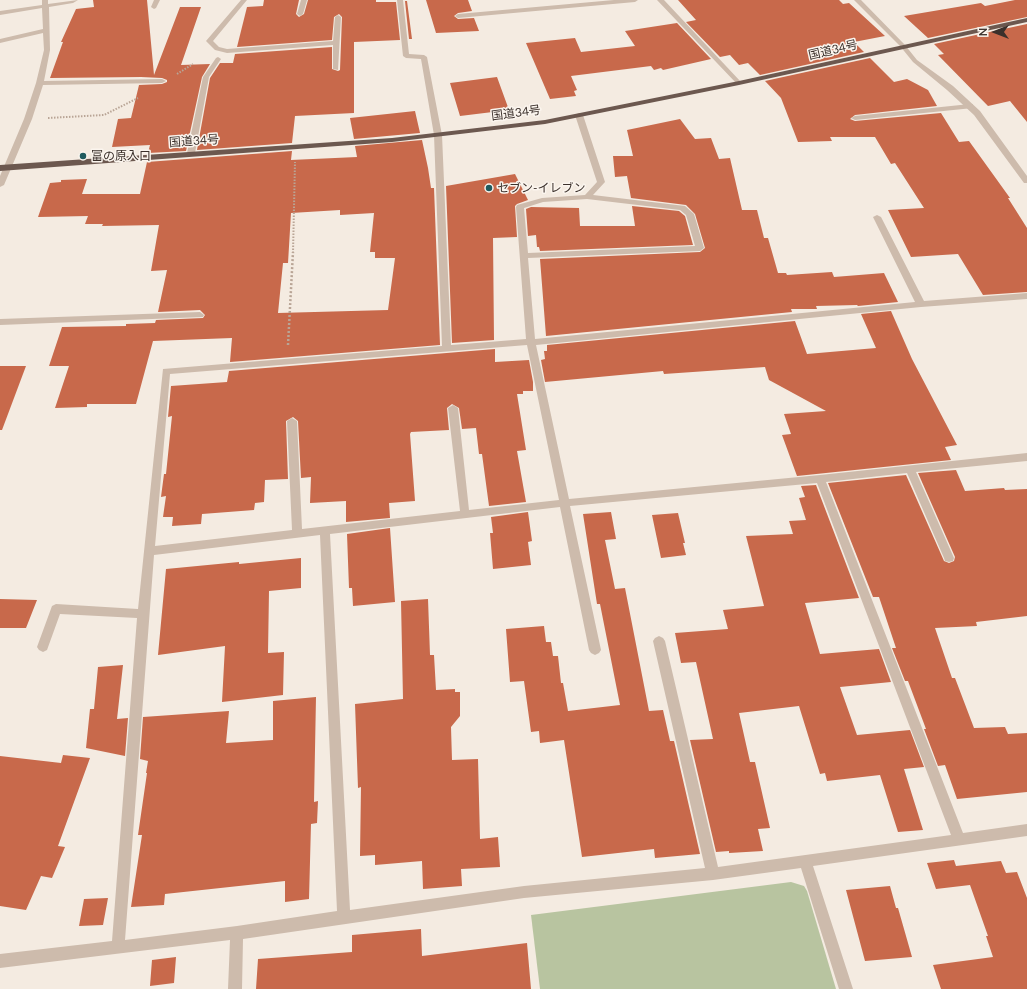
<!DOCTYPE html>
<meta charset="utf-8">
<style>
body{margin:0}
#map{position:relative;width:1027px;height:989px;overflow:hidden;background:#f4ebe1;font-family:Lato,sans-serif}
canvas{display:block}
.north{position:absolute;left:975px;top:12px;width:40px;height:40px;-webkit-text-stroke:3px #fbf5ee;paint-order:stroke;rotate:270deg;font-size:11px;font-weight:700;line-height:16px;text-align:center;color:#3b302b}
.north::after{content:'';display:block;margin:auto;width:14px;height:18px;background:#3b302b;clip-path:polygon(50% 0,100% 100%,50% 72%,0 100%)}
</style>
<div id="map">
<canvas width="1027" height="989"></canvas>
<div class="north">N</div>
</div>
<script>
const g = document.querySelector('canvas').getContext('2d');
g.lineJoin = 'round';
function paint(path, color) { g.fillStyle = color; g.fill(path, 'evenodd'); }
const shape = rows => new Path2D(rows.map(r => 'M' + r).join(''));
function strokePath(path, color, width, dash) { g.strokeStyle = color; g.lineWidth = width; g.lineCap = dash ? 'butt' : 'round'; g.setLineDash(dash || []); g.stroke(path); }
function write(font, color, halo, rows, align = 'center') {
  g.font = font + ' Lato,"Noto Sans JP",sans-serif'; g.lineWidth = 3; g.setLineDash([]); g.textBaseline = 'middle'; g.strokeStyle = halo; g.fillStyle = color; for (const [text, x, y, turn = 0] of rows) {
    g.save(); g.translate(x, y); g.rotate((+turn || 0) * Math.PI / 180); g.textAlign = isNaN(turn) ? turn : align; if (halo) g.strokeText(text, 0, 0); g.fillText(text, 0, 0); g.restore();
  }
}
paint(shape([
 [791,882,804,886,807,891,836,989,540,989,531,915]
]), '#b8c4a0');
paint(shape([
 [93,0,147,0,154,75,180,7,201,7,181,65,210,64,202,77,186,151,148,153,150,145,112,147,118,119,131,118,139,85,162,84,167,82,167,80,162,78,141,77,50,78,63,42,61,42,76,9,94,7],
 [264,0,299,0,296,14,299,17,304,14,308,0,376,0,376,2,396,2,400,40,354,42,354,113,295,116,292,143,197,150,210,78,220,63,233,63,235,54,332,47,332,69,338,71,340,70,342,17,339,14,334,17,332,40,237,47,247,7,263,6],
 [426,0,468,0,472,11,458,13,454,16,458,19,474,18,479,31,436,33],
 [678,0,839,0,843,4,849,3,885,36,854,42,864,52,760,75,748,63,739,65,730,55,720,57,686,22,696,20],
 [1015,0,1027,0,1027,17,928,38,904,16,981,3,985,6],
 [405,1,407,1,412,39,409,39],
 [677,23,711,59,663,70,661,68,654,70,651,66,571,76,577,90,574,91,576,96,550,99,526,43,575,38,581,52,635,46,625,31],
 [1027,24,1027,122,1010,101,988,106,938,55,944,54,934,44],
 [870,58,894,82,907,79,928,90,937,106,855,115,850,119,855,121,941,113,959,142,969,141,1010,198,1008,198,1027,228,1027,292,983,295,958,254,911,257,888,210,924,208,895,163,891,164,875,137,830,137,832,141,798,142,781,98,765,81],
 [497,77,509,110,460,116,450,83],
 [415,111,420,133,354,139,350,118],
 [680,119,695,139,711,138,719,159,730,158,742,210,757,210,764,238,768,238,778,273,786,273,787,275,832,272,834,277,884,273,898,302,858,306,857,305,816,306,817,309,791,309,792,312,546,336,540,259,700,252,705,248,695,214,686,205,631,198,627,176,615,177,613,156,633,156,627,130],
 [422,140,428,168,431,188,434,188,440,345,230,362,232,338,153,341,136,404,87,404,87,407,55,408,69,366,49,366,62,327,126,326,126,324,155,323,156,320,203,318,205,315,200,310,158,312,167,270,151,271,159,225,102,226,103,224,85,224,88,216,38,217,50,183,61,182,61,180,87,179,82,194,140,194,147,162,292,151,291,160,357,157,355,146],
 [340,210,340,215,374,213,370,252,375,252,375,258,395,258,388,310,278,313,283,263,288,263,291,213],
 [515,174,528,200,517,204,515,206,517,237,493,238,494,340,452,343,446,186],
 [632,206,679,211,685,216,693,245,540,251,539,247,537,247,536,235,528,236,526,209,531,207,579,208,580,226,635,226],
 [891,311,912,359,957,445,945,447,951,460,797,476,782,435,791,434,784,414,826,411,769,380,765,367,664,374,663,371,545,382,541,360,545,359,544,351,547,351,547,345,795,321,807,354,876,348,861,314],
 [495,349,495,362,529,360,533,382,533,391,523,391,523,394,517,394,526,450,517,451,526,502,489,506,482,454,479,454,476,428,462,429,459,408,452,404,447,408,449,430,411,432,410,434,415,501,389,503,390,518,346,522,346,501,310,503,311,477,301,478,298,421,293,417,286,421,288,479,265,480,264,502,255,503,254,510,202,514,201,524,172,526,173,517,163,517,166,496,161,497,164,474,166,474,172,416,168,417,171,386,227,382,229,371],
 [0,366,26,366,2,430,0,430],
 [956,470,965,491,1004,488,1005,490,1027,489,1027,616,976,622,977,626,935,628,952,678,955,678,974,728,1005,727,1008,734,1027,733,1027,792,957,799,945,765,938,766,924,729,926,729,908,681,905,681,892,648,896,648,879,597,873,597,828,483,906,475,944,561,949,563,954,561,955,557,918,473],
 [816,485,859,598,805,603,820,654,879,649,891,682,840,687,857,735,910,730,924,767,904,769,923,830,898,832,880,775,827,781,825,773,820,774,799,706,739,713,750,762,755,762,770,828,758,829,763,851,729,853,729,851,716,852,690,740,713,739,696,662,681,663,675,633,728,629,723,610,764,606,746,536,793,534,789,521,806,520,799,498,805,497,801,486],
 [528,512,532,541,528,542,531,565,493,569,490,533,493,533,491,517],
 [611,512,616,539,605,540,615,589,625,588,649,711,663,710,670,741,674,741,700,854,655,858,654,849,582,857,564,740,540,743,539,731,531,732,524,681,510,682,506,629,544,626,546,642,551,642,553,656,558,656,561,683,563,683,568,711,620,705,600,604,597,604,583,514],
 [678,513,685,543,683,543,686,555,661,558,652,515],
 [390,528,395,602,353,606,352,588,349,588,347,534],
 [301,558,301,588,269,591,268,653,284,652,283,695,222,702,225,646,158,655,166,569,239,562,239,564],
 [0,599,37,600,26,628,0,628],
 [428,599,430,655,434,655,436,690,455,689,455,692,460,692,460,716,451,727,452,760,478,759,480,839,498,837,500,867,461,869,462,886,423,889,422,861,375,865,375,855,360,856,361,787,358,788,355,704,403,699,401,601],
 [123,665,117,719,128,718,125,756,86,748,90,709,94,709,98,667],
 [316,697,314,802,318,801,317,823,311,824,309,899,285,902,285,881,165,894,164,905,131,907,142,835,138,835,147,773,146,773,148,761,140,759,143,717,229,711,226,743,273,740,273,701],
 [63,755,90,758,58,846,65,847,52,878,41,876,26,910,0,906,0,756,61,763],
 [954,860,956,866,1001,861,1006,873,1017,872,1027,898,1027,989,941,989,933,965,993,957,986,936,988,936,970,885,936,889,927,863],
 [890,886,896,908,898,908,912,957,865,961,846,890],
 [108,898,103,925,79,926,84,899],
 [421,929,422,956,527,943,531,989,256,989,258,959,352,952,352,935],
 [176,957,174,983,150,986,152,960]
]), '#c8694b');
strokePath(shape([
 [177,74,193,64],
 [48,118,104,115,138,98],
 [293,253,295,162]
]), '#b9a596', 2, [1.5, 1.5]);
strokePath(shape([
 [288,345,293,252]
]), '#b9a596', 2.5, [2, 2]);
paint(shape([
 [42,0,48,0,48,4,78,0,73,3,49,7,50,50,44,81,162,79,166,81,162,83,43,85,32,119,4,185,0,187,0,176,24,119,36,83,44,50,43,33,0,43,0,39,43,29,42,8,0,15,0,11,42,5,42,0],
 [154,0,160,0,156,8,154,9,151,7,154,0],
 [241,0,247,0,213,41,219,47,227,49,333,41,335,17,338,15,341,17,338,70,333,69,333,45,227,53,215,50,206,41,241,0],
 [301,0,307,0,303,14,300,16,297,14,301,0],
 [397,0,403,0,409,54,424,55,427,57,442,135,451,345,526,339,516,207,517,205,542,198,585,195,597,182,575,115,579,113,583,115,605,182,593,195,685,206,694,214,704,248,700,251,528,258,535,339,915,302,873,217,877,215,881,217,924,301,1027,293,1027,299,921,307,536,345,569,499,820,475,1027,453,1027,461,916,472,954,558,953,561,949,562,945,561,944,558,907,473,826,482,963,833,1027,824,1027,836,813,866,853,989,839,989,801,868,713,880,524,898,243,939,242,989,228,989,230,940,0,968,0,954,112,941,137,618,60,614,47,650,43,652,39,650,37,647,52,606,56,604,138,609,163,369,442,346,434,135,421,59,406,58,403,56,397,0],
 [587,199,680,210,686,215,695,246,528,253,524,208,543,202,587,199],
 [527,345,559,500,469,510,458,408,453,405,448,408,460,511,302,529,297,421,292,418,287,421,292,530,155,546,170,374,527,345],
 [817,483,951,835,718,867,665,641,663,638,659,636,655,638,653,641,705,868,524,886,350,910,330,534,560,507,589,650,591,653,595,655,599,653,601,650,570,506,817,483],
 [320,535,337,911,237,926,125,940,154,555,320,535],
 [614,0,638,0,635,2,458,18,455,16,458,14,614,0],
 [854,0,861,0,905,45,905,47,901,47,854,0],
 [218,57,221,59,209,77,195,153,191,155,188,155,187,153,203,77,216,58,218,57],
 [970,104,973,104,973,108,855,120,851,118,855,116,970,104],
 [200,312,204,315,203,317,0,325,0,319,200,312]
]), '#cdbbac');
paint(shape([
 [657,0,664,0,741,82,741,84,737,84,657,0],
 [901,45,905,45,917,60,953,86,980,111,1027,176,1027,183,1024,183,974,115,947,90,913,62,900,46,901,45]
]), '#cdbbac');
paint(shape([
 [1027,18,1027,22,739,85,545,124,392,142,0,171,0,165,392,138,545,120,739,81,1027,18]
]), '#6c584f');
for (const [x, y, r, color] of [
 [83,156,4,"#1f5a5e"],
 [489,188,4,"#1f5a5e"]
]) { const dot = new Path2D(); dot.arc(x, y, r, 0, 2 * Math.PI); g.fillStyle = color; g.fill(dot); strokePath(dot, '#fbf5ee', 1.5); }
write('12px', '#3b302b', '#fbf5ee', [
 ["国道34号",833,50,-13],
 ["国道34号",516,113,-7],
 ["国道34号",194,141,-4]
]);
write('12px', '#3b302b', '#fbf5ee', [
 ["富の原入口",91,156],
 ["セブン-イレブン",497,188]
], 'left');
</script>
